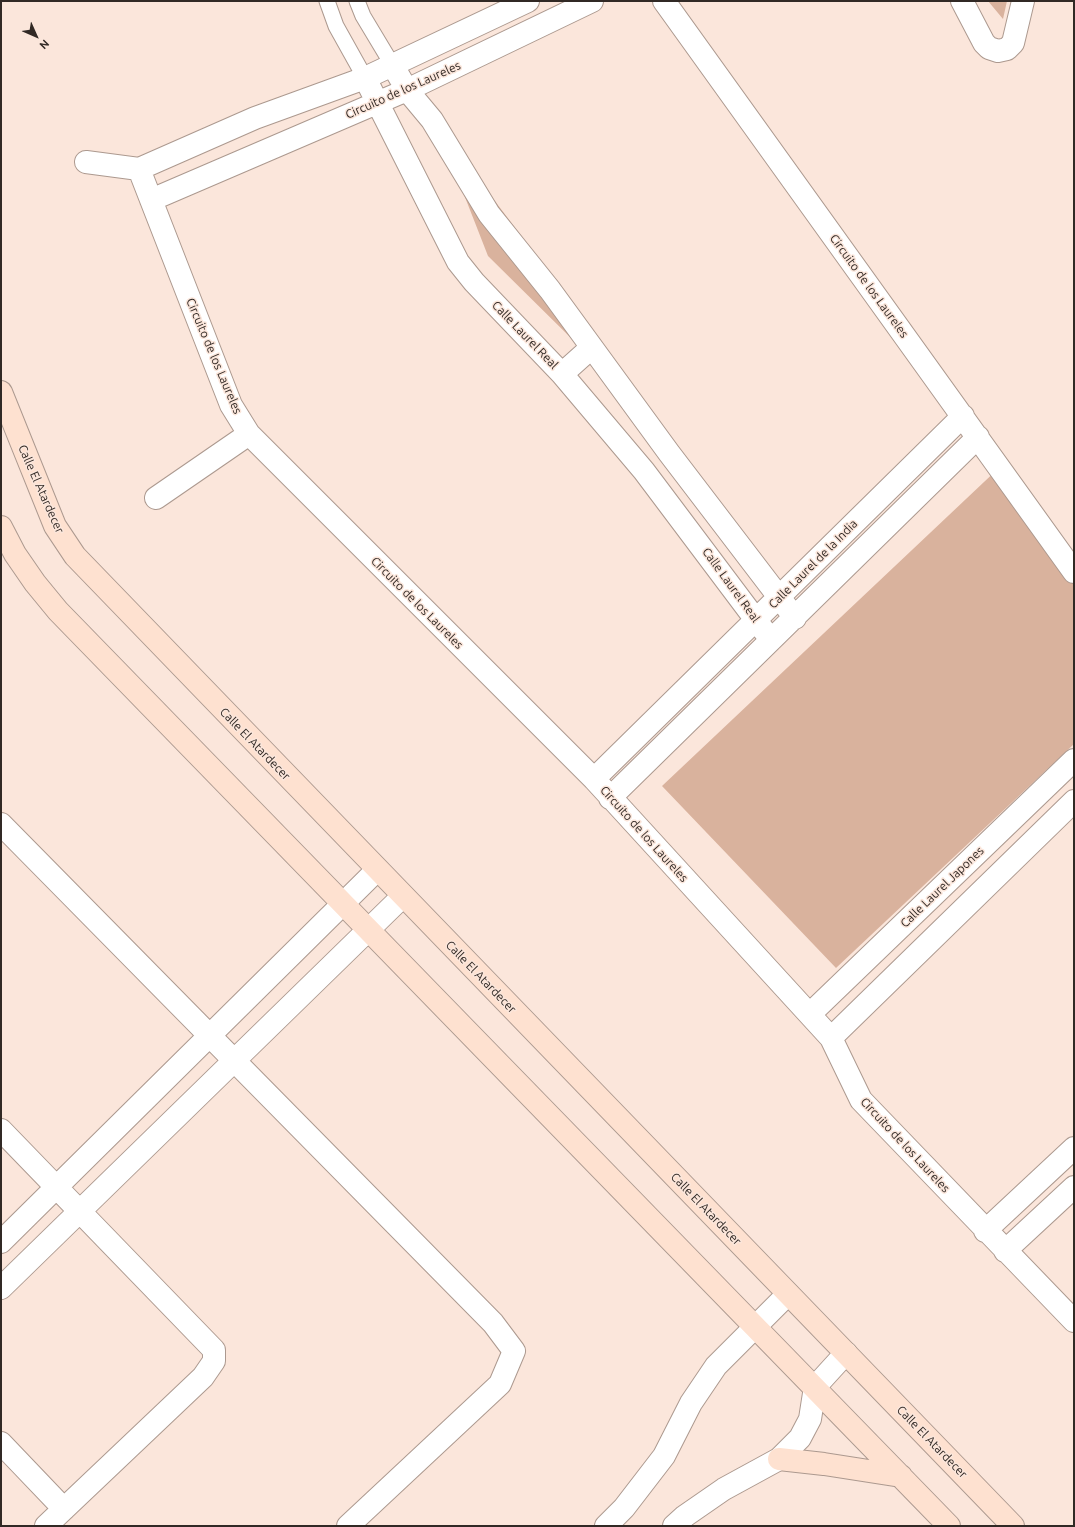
<!DOCTYPE html>
<style>
body{margin:0}
#map{position:relative;width:1075px;height:1527px;overflow:hidden;background:#fbe6db;font-family:Ubuntu,sans-serif}
canvas{display:block}
.frame{position:absolute;inset:0;border:2px solid #312925;pointer-events:none}
.north{position:absolute;left:16px;top:16px;width:40px;height:40px;-webkit-text-stroke:3px #fbe6db;paint-order:stroke;rotate:135deg;font-size:11px;font-weight:700;line-height:16px;text-align:center;color:#312925}
.north::after{content:'';display:block;margin:auto;width:14px;height:18px;background:#312925;clip-path:polygon(50% 0,100% 100%,50% 72%,0 100%)}
</style>
<div id="map">
<canvas width="1075" height="1527"></canvas>
<div class="frame"></div>
<div class="north">N</div>
</div>
<script>
const g = document.querySelector('canvas').getContext('2d');
g.lineJoin = 'round';
function paint(path, color) { g.fillStyle = color; g.fill(path, 'evenodd'); }
const shape = rows => new Path2D(rows.map(r => 'M' + r).join(''));
function strokePath(path, color, width, dash) { g.strokeStyle = color; g.lineWidth = width; g.lineCap = dash ? 'butt' : 'round'; g.setLineDash(dash || []); g.stroke(path); }
function write(font, color, halo, rows, align = 'center') {
  g.font = font + ' Ubuntu,sans-serif'; g.lineWidth = 3; g.setLineDash([]); g.textBaseline = 'middle'; g.strokeStyle = halo; g.fillStyle = color; for (const [text, x, y, turn = 0] of rows) {
    g.save(); g.translate(x, y); g.rotate((+turn || 0) * Math.PI / 180); g.textAlign = isNaN(turn) ? turn : align; if (halo) g.strokeText(text, 0, 0); g.fillText(text, 0, 0); g.restore();
  }
}
paint(shape([
 [988,1,1007,1,1003,19],
 [436,123,590,327,573,340,488,256],
 [1002,465,1074,565,1074,744,836,968,662,786]
]), '#d9b29d');
const lane = shape([
 [327,1,336,26,365,78],
 [357,1,363,16,393,66]
]);
const street = shape([
 [664,1,1074,572],
 [962,1,984,43,989,48,998,51,1007,49,1013,43,1023,1],
 [393,66,407,90,432,120,489,214,550,290,669,453,795,618],
 [365,78,458,262,474,282,562,374,644,471,771,640],
 [86,162,139,169],
 [139,169,231,405,249,434,594,779,831,1038,861,1100,1074,1321],
 [139,169,255,118,365,78,528,1],
 [151,200,407,90,592,1],
 [562,374,591,348],
 [156,498,249,434],
 [594,779,963,416],
 [610,798,978,437],
 [1,824,493,1323,514,1351,500,1384,348,1526],
 [810,1014,1074,760],
 [831,1038,1074,801],
 [1,1130,214,1350,214,1361,203,1377,46,1526],
 [985,1231,1074,1148],
 [1,1242,377,870],
 [1005,1251,1074,1187],
 [1,1288,403,896],
 [1,1443,64,1509],
 [606,1526,624,1508,664,1456,691,1403,716,1366,788,1294],
 [674,1526,685,1516,724,1489,779,1459,800,1438,810,1419,815,1387,846,1353]
]);
const secondary = shape([
 [1,392,55,526,75,556,1013,1526],
 [1,527,15,554,35,583,58,611,949,1526],
 [779,1459,824,1464,901,1476]
]);
strokePath(lane, '#ac998f', 17);
strokePath(street, '#ac998f', 24);
strokePath(secondary, '#ac998f', 24);
strokePath(lane, '#fff', 15);
strokePath(street, '#fff', 22);
strokePath(secondary, '#fee1d0', 22);
write('12px', '#312925', '#fbe6db', [
 ["Circuito de los Laureles",403,90,-24],
 ["Circuito de los Laureles",869,286,54],
 ["Calle Laurel Real",525,335,46],
 ["Circuito de los Laureles",214,356,67],
 ["Calle El Atardecer",41,489,66],
 ["Calle Laurel de la India",813,564,-45],
 ["Calle Laurel Real",731,585,54],
 ["Circuito de los Laureles",417,603,45],
 ["Calle El Atardecer",255,744,46],
 ["Circuito de los Laureles",644,834,48],
 ["Calle Laurel Japones",942,887,-44],
 ["Calle El Atardecer",481,977,46],
 ["Circuito de los Laureles",905,1145,47],
 ["Calle El Atardecer",706,1209,46],
 ["Calle El Atardecer",932,1442,46]
]);
</script>
